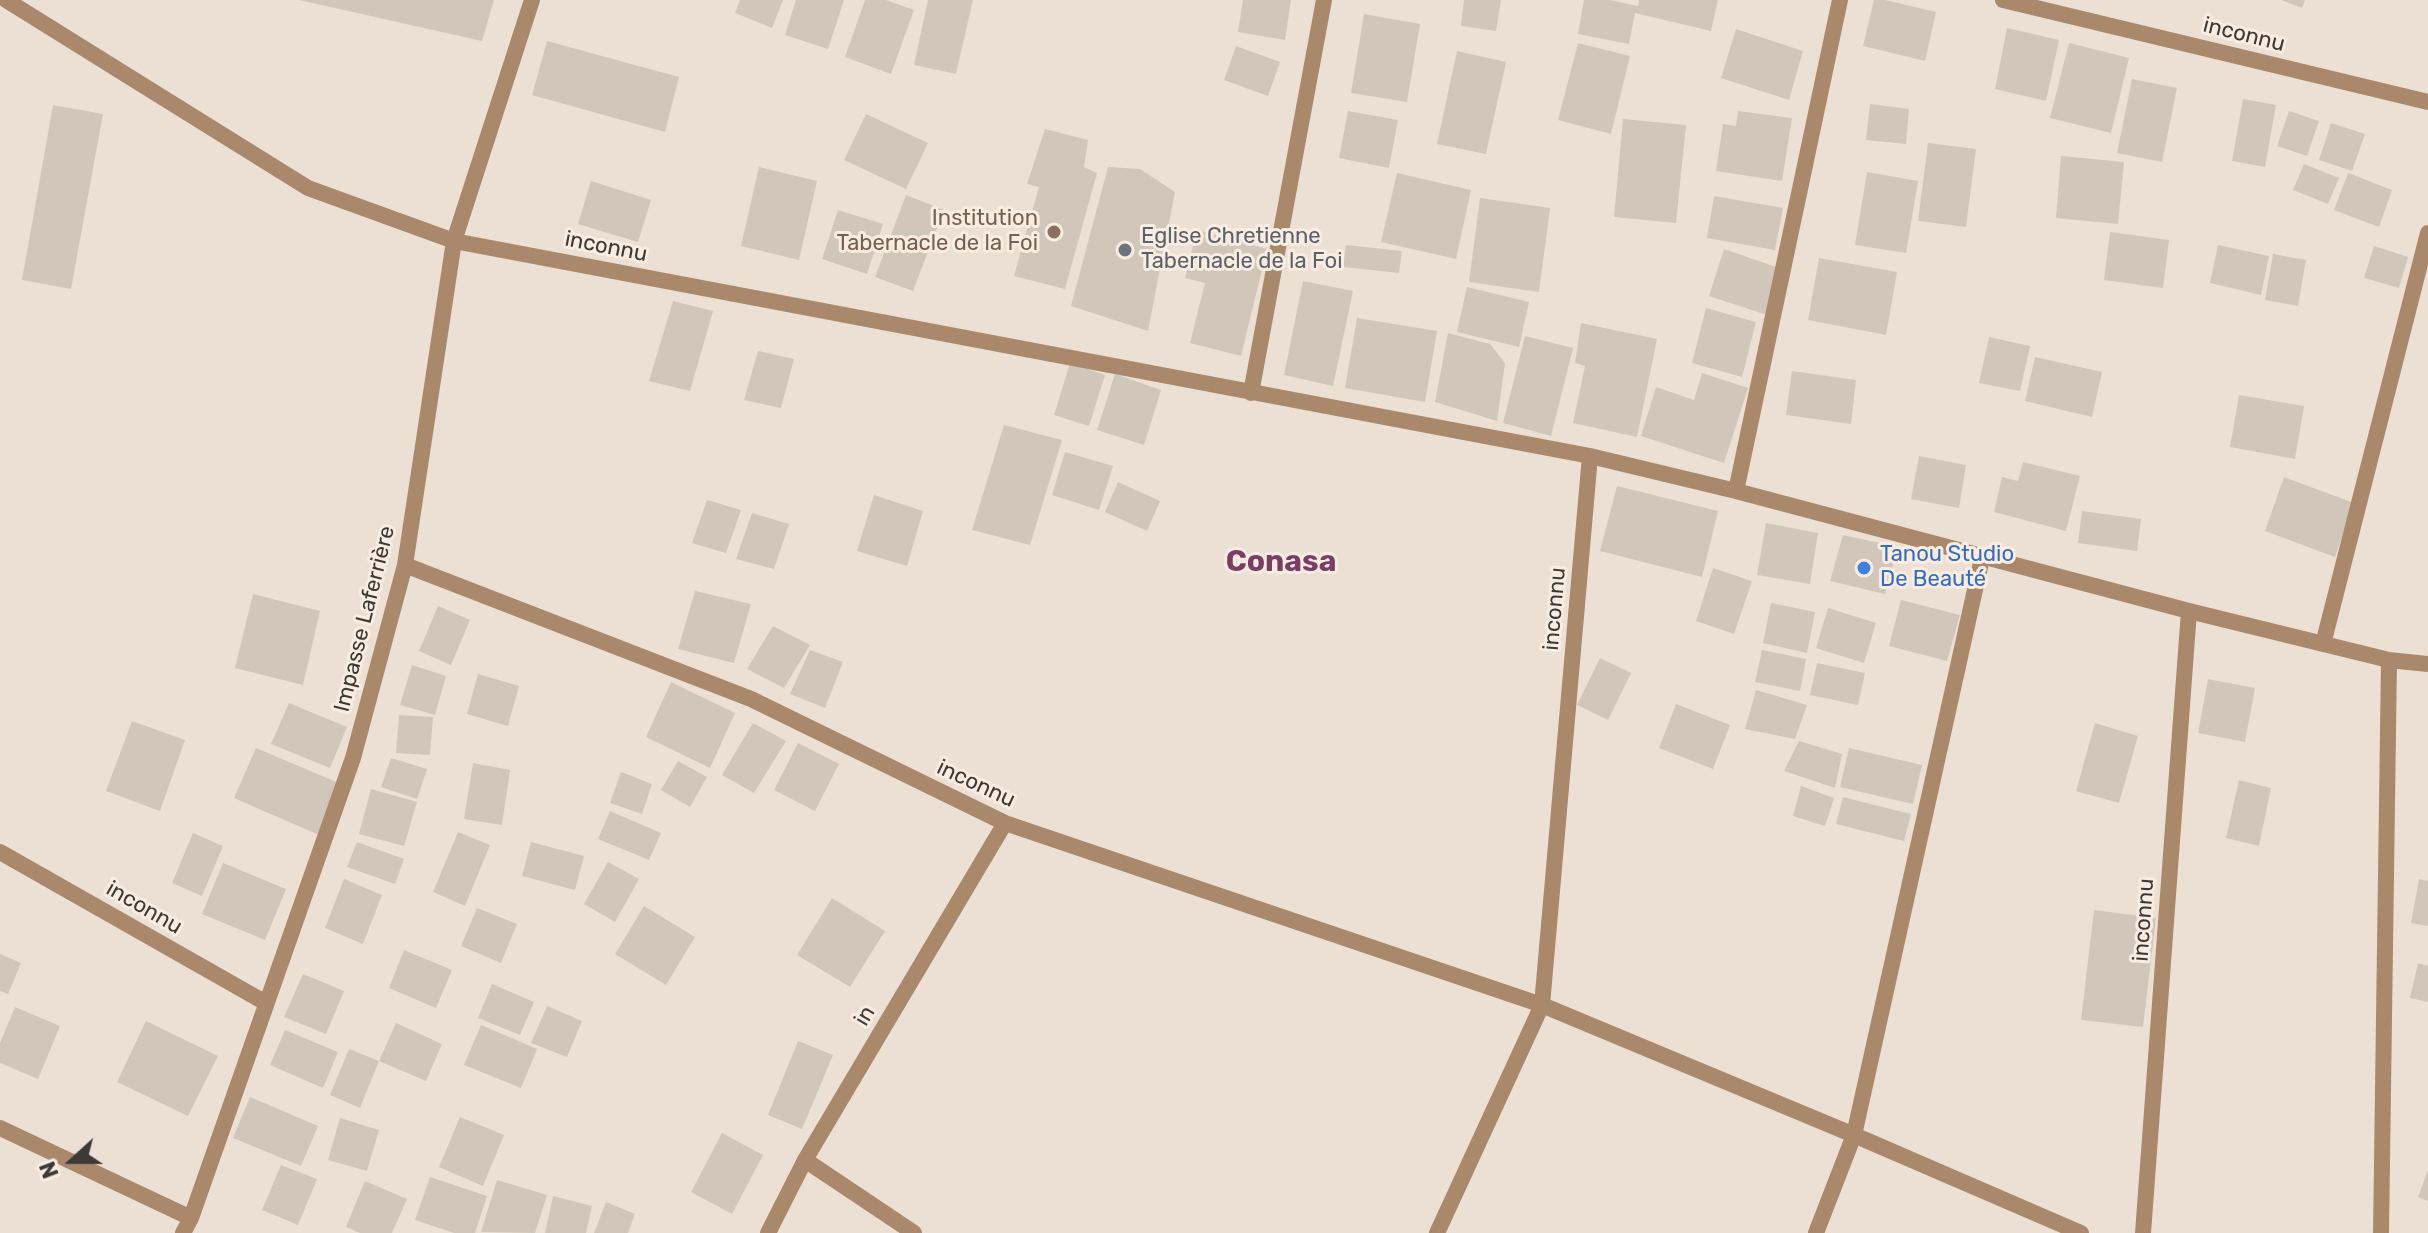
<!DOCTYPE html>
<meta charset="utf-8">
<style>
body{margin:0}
#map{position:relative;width:2428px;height:1233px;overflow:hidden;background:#ebe0d3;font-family:Rubik,sans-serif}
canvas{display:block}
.north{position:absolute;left:32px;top:1121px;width:80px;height:80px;-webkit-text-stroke:6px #f8ede0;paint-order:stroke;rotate:249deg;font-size:22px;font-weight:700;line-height:32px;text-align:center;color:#3d3934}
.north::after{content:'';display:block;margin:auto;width:28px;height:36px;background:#3d3934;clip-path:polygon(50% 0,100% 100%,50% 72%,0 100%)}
</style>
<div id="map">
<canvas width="2428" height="1233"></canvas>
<div class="north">N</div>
</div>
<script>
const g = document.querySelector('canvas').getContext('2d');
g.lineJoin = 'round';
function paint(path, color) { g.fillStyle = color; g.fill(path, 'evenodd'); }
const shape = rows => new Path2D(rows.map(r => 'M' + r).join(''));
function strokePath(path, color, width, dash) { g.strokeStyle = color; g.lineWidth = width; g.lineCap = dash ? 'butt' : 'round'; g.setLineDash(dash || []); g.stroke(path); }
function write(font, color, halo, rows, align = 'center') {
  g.font = font + ' Rubik,sans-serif'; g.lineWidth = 6; g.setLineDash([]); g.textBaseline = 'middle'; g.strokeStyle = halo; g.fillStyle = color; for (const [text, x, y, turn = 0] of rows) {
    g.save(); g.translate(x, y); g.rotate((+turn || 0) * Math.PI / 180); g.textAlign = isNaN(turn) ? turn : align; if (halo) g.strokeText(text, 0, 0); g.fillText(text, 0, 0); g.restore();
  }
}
paint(shape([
 [299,0,494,0,482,41],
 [740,0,783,0,772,28,735,13],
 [796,0,844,0,828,49,785,35],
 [865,0,886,0,914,10,891,74,845,57],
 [928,0,973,0,956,74,914,65],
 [1243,0,1291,0,1285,40,1238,32],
 [1464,0,1501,0,1496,31,1461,26],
 [1584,0,1610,0,1638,6,1639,0,1718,0,1711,31,1635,13,1629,44,1578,34],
 [1874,0,1885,0,1936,12,1925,61,1863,46],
 [2281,0,2305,0,2302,8],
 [1364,14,1420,24,1407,102,1351,93],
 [2007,28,2059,40,2046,101,1995,89],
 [1736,29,1803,51,1789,100,1721,78],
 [547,41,679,77,665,132,532,95],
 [1578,43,1630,56,1611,134,1558,120],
 [2069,43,2129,58,2111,133,2050,118],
 [1236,46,1280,62,1268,96,1224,80],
 [1457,51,1506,62,1486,154,1437,144],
 [2132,79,2177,88,2162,162,2117,153],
 [2243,99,2276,105,2265,167,2232,161],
 [1870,104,1909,109,1906,144,1866,140],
 [53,105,103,114,71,289,22,280],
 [1348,111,1398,120,1389,168,1339,158],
 [1738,111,1792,118,1782,181,1716,171,1723,124,1736,126],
 [2289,111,2319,121,2307,156,2277,146],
 [866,114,928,143,906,189,844,160],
 [1623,119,1686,125,1676,223,1614,217],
 [2331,123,2365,134,2352,171,2319,160],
 [1045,129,1088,140,1084,167,1097,173,1065,289,1014,276,1039,187,1027,184],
 [1928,143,1976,149,1966,227,1918,221],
 [2061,156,2124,162,2118,224,2056,218],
 [2304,164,2339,178,2328,204,2293,190],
 [759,167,817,181,799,260,741,246],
 [1108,167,1140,169,1175,192,1148,331,1071,306],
 [1867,172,1918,181,1906,253,1855,245],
 [1397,173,1471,190,1456,259,1381,242],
 [2348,173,2392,190,2379,227,2334,210],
 [591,181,651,200,638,242,578,224],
 [906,195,944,210,913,291,875,277],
 [1714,196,1783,208,1775,250,1707,238],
 [1480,198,1550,208,1539,292,1469,282],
 [838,210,883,224,867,274,822,259],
 [1197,230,1267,249,1241,356,1190,343,1205,283,1185,278],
 [2110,232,2169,240,2163,288,2104,280],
 [1346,245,1402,251,1399,273,1343,267],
 [2218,245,2269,256,2261,295,2210,283],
 [2374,246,2408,257,2399,288,2364,278],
 [1724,249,1782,269,1767,315,1709,296],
 [2273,254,2306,260,2298,306,2265,300],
 [1819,258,1897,272,1886,335,1808,320],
 [1303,281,1353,291,1333,386,1284,375],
 [1467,287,1529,302,1519,347,1457,332],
 [673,301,713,311,690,391,649,381],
 [1706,308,1756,322,1742,377,1692,363],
 [1357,318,1437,331,1425,402,1345,388],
 [1581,323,1657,339,1637,437,1573,423,1585,366,1575,363],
 [1448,333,1490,344,1505,363,1497,421,1435,402],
 [1525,336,1573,348,1551,436,1503,423],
 [1989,337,2030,346,2020,391,1979,383],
 [758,351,794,359,781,408,744,400],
 [2035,357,2102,372,2092,417,2025,401],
 [1070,363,1105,375,1089,426,1054,415],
 [1792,371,1856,380,1851,424,1786,415],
 [1702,373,1748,388,1724,463,1641,436,1656,387,1694,400],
 [1115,374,1161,390,1144,445,1097,430],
 [2239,395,2304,406,2295,459,2230,447],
 [1004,425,1062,440,1030,545,972,530],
 [1065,452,1113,466,1099,510,1052,495],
 [1919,456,1966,465,1959,508,1911,499],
 [2023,462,2080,476,2066,531,1994,512,2002,477,2018,481],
 [2284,477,2354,503,2335,557,2265,531],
 [1118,482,1160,501,1147,531,1105,512],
 [1617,486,1718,511,1702,577,1600,551],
 [874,495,923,511,907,566,857,551],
 [707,500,741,510,726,553,692,543],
 [2082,511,2141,519,2137,551,2078,543],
 [752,513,789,524,774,569,736,559],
 [1766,523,1818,533,1810,584,1757,575],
 [1843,535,1898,547,1885,594,1830,581],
 [1713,568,1752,581,1734,634,1696,621],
 [695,591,751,604,734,663,678,649],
 [253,594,320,611,303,685,235,668],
 [1901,600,1960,615,1947,661,1889,646],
 [1771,603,1815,612,1807,653,1763,643],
 [438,606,470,620,451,665,419,651],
 [1828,608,1876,623,1864,663,1816,648],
 [773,626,810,645,784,688,747,669],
 [810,650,843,662,825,708,790,694],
 [1762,650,1806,659,1800,691,1755,682],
 [1600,658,1631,673,1608,720,1577,705],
 [1817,663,1865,673,1858,705,1810,695],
 [412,665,446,676,435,715,400,705],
 [478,674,519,686,508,726,467,714],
 [2208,679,2255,688,2245,742,2198,733],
 [671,682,735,713,710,768,646,737],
 [1756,690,1807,705,1795,739,1745,729],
 [289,703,347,727,330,768,271,744],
 [1676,704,1730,725,1713,769,1659,748],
 [399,715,433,717,430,755,396,753],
 [132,721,185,740,160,811,106,791],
 [753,723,786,741,754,793,722,775],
 [2095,723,2138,736,2119,803,2076,791],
 [1799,741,1842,754,1835,788,1784,771],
 [798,743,839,764,815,811,774,790],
 [256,748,341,784,319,835,234,798],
 [1849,748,1922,765,1913,804,1840,787],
 [391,758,427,769,417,799,381,787],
 [678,761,707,777,690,807,661,790],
 [473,763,510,770,502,825,464,819],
 [621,772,652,784,642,814,610,803],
 [2239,780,2271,788,2259,846,2226,838],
 [1801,786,1834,798,1825,826,1793,816],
 [371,789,417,802,404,846,359,834],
 [1843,797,1911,814,1904,841,1836,824],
 [610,811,661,833,649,860,598,839],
 [458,832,490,845,465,906,433,892],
 [193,833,223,846,202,896,172,883],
 [357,842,404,859,395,884,347,867],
 [531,842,584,856,575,890,522,876],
 [608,862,639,879,615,922,584,904],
 [223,863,286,889,265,940,202,914],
 [344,879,382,895,363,944,325,928],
 [2419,879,2428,881,2428,926,2411,923],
 [832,898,885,931,850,987,797,955],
 [644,906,695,937,666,985,615,954],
 [477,908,517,924,501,963,461,946],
 [2094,910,2156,918,2143,1027,2081,1020],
 [404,950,452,970,436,1008,389,988],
 [0,954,21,963,8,994,0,991],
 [2418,963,2428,966,2428,1002,2410,998],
 [303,974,344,991,326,1034,284,1017],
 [492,984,534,1002,520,1035,478,1018],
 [547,1006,582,1021,567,1057,531,1043],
 [15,1007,60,1026,38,1079,0,1063,0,1043],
 [146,1021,218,1056,188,1116,117,1082],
 [396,1023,442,1044,426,1081,379,1061],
 [481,1025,537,1049,521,1088,464,1065],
 [285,1030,338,1052,323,1088,270,1065],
 [798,1041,833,1055,802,1129,768,1115],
 [349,1049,379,1061,360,1108,330,1095],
 [250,1097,318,1126,301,1166,233,1138],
 [460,1117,504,1135,483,1186,439,1167],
 [340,1118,379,1130,367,1171,328,1160],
 [722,1133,763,1155,732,1214,691,1192],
 [281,1165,317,1179,298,1225,262,1210],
 [2428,1170,2428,1201,2418,1197],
 [430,1177,487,1196,475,1233,454,1233,415,1220],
 [497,1180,547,1195,535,1233,481,1232],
 [365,1181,407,1199,392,1233,360,1233,346,1227],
 [553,1196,592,1206,586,1233,545,1233],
 [606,1202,635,1214,628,1233,594,1233]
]), '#d0c7ba');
strokePath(shape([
 [6,0,308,188,454,241,1590,456,1736,491,2189,611,2389,660,2428,664],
 [2003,0,2428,102],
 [1251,393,1324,0],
 [1736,491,1840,0],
 [405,565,751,699,1005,823,1542,1005,1854,1135,2081,1233],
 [2323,644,2428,233],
 [0,852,266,1003],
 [0,1128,191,1218],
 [805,1160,914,1233],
 [183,1233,191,1218,353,758,405,565,454,241,532,0],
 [768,1233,805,1160,1005,823],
 [1437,1233,1542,1005,1590,456],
 [1816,1233,1854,1135,1982,558],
 [2143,1233,2189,611],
 [2381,1233,2389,660]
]), '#aa886c', 16);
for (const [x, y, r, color] of [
 [1054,232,8,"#8d6e63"],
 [1125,250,8,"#6b7280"],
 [1864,568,8,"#3f7fe0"]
]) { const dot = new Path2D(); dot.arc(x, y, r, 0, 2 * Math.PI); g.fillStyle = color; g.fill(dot); strokePath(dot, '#f8ede0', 3); }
write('22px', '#3d3934', '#f8ede0', [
 ["inconnu",2244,35,14],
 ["inconnu",606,247,11],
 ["inconnu",1555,609,-85],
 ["Impasse Laferrière",365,619,-76],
 ["inconnu",976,784,25],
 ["inconnu",144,908,30],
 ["inconnu",2144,920,-86],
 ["in",865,1016,-59]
]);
write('22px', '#785e54', '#f8ede0', [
 ["Institution",1038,219],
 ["Tabernacle de la Foi",1038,244]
], 'right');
write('22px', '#5b616d', '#f8ede0', [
 ["Eglise Chretienne",1141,237],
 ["Tabernacle de la Foi",1141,262]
], 'left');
write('22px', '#366cbe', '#f8ede0', [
 ["Tanou Studio",1880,555],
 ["De Beauté",1880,580]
], 'left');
write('bold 30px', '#7a3d66', '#f8ede0', [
 ["Conasa",1281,562]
]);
</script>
